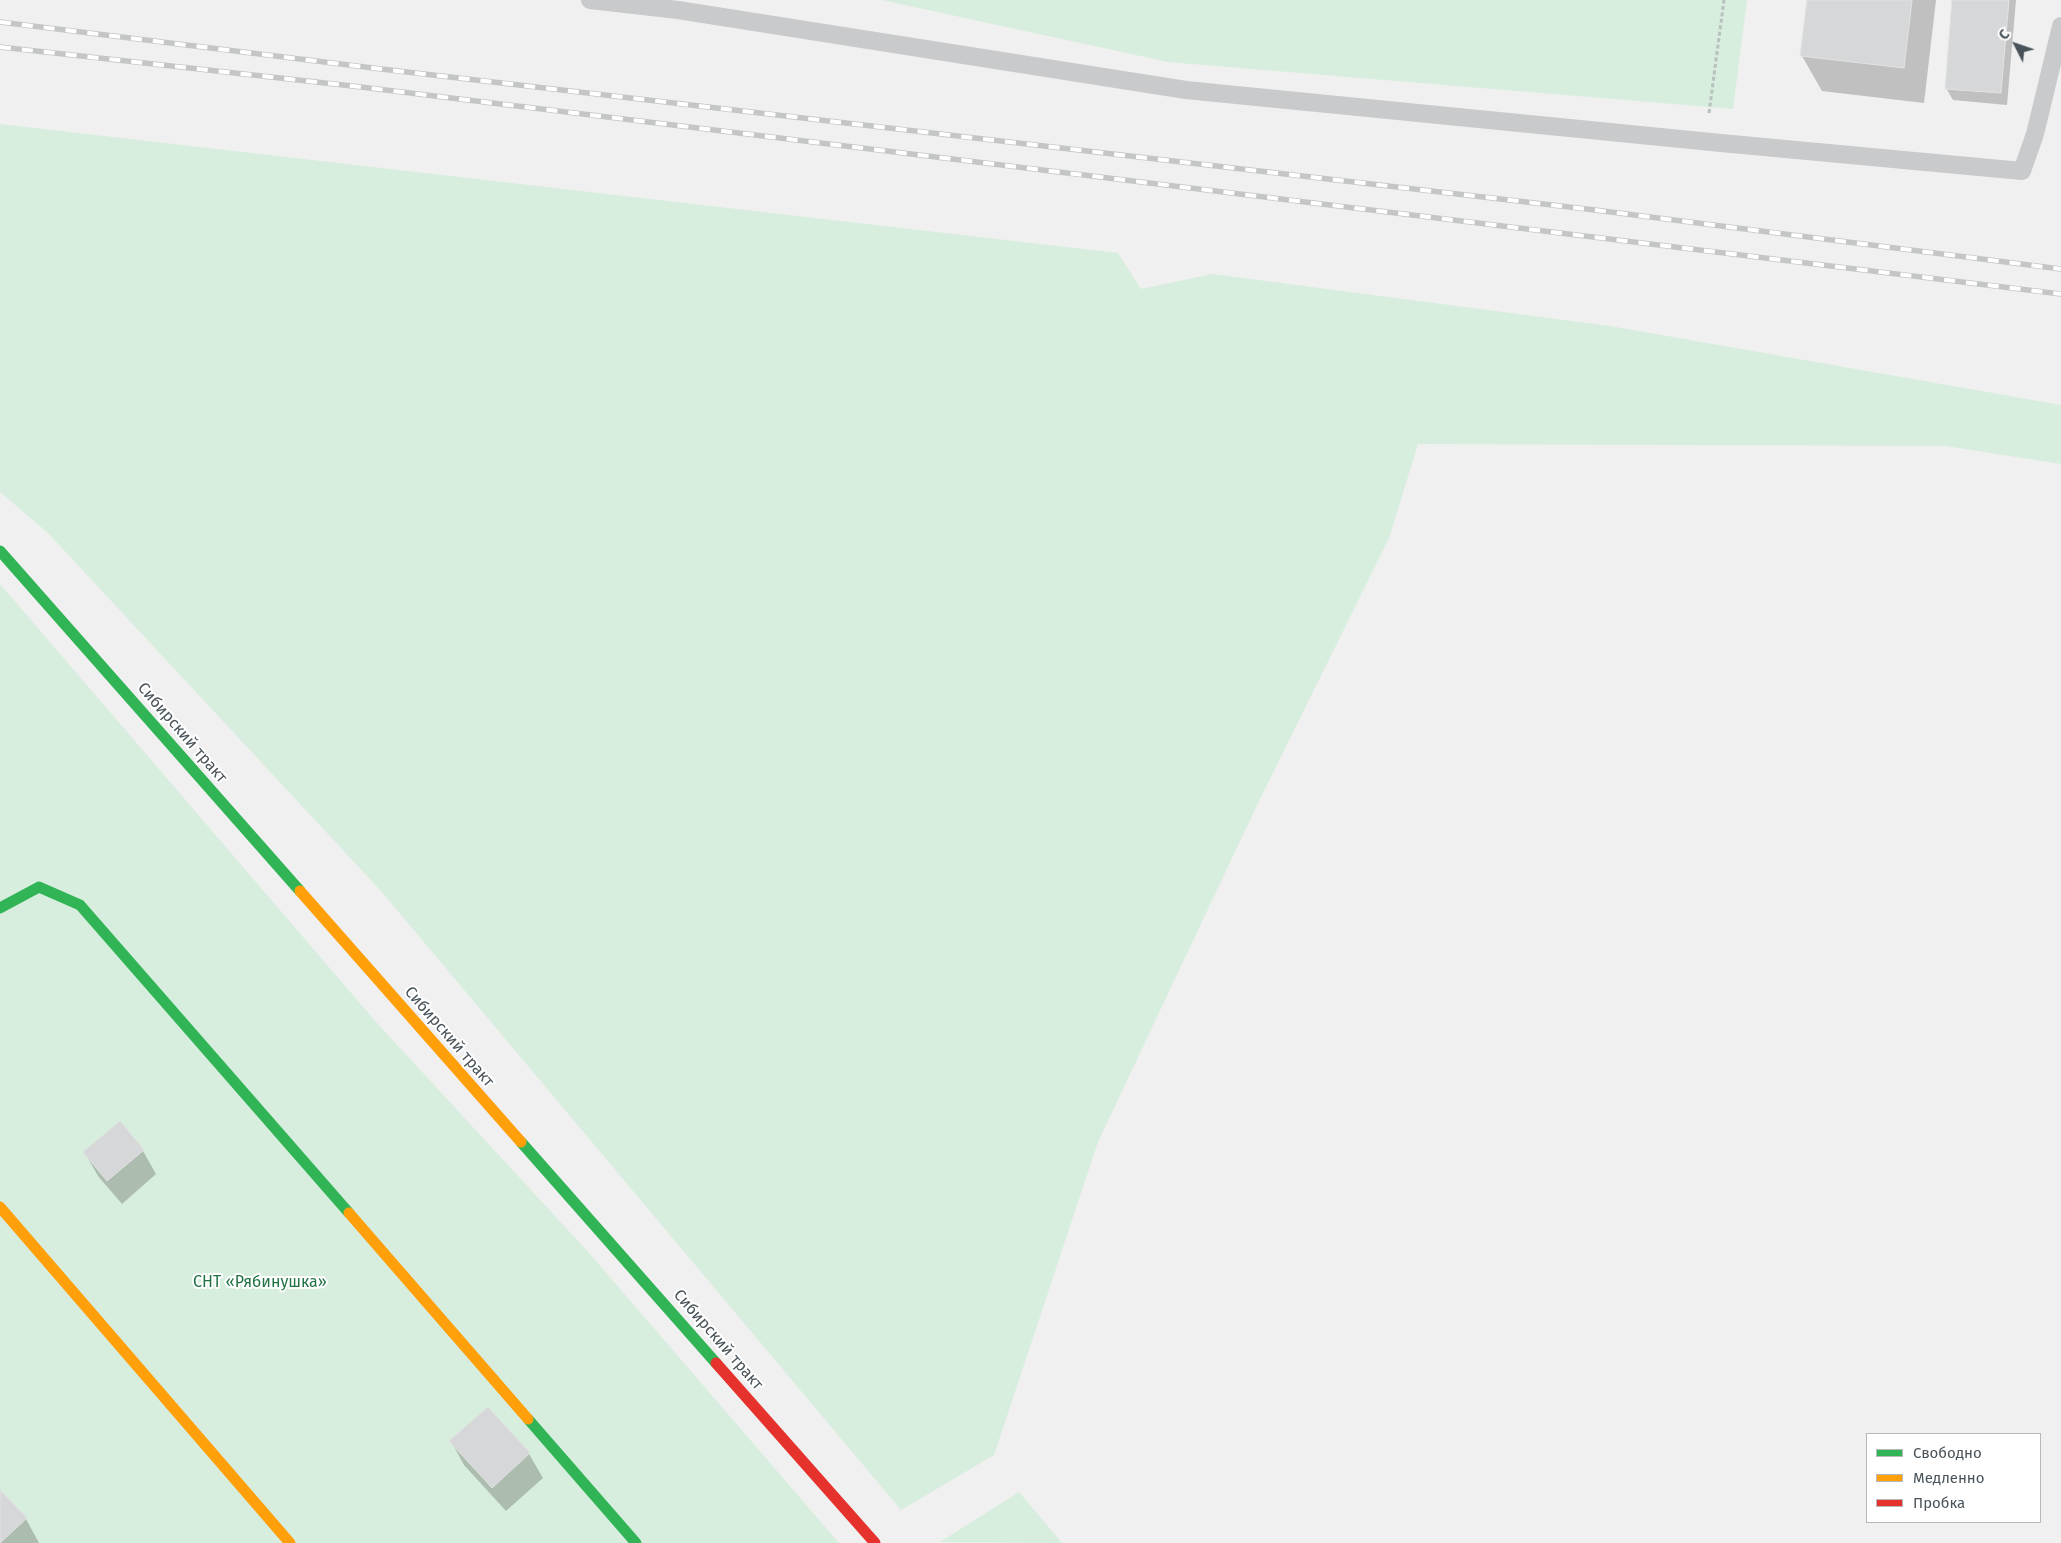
<!DOCTYPE html>
<meta charset="utf-8">
<style>
body{margin:0}
#map{position:relative;width:2061px;height:1543px;overflow:hidden;background:#f0f0f0;font-family:"Fira Sans",sans-serif}
canvas{display:block}
.legend{position:absolute;left:1866px;top:1433px;width:175px;height:90px;box-sizing:border-box;background:#fff;border:1px solid #b6babd;margin:0;padding:6px 9px;list-style:none;font-size:15px;color:#49535a}
.legend li{display:flex;align-items:center;gap:10px;height:25px}
.legend b{width:25px;border:1px solid #b6babd}
.north{position:absolute;left:1991px;top:20px;width:50px;height:50px;-webkit-text-stroke:4px #fff;paint-order:stroke;rotate:311deg;font-size:14px;font-weight:700;line-height:20px;text-align:center;color:#49535a}
.north::after{content:'';display:block;margin:auto;width:18px;height:22px;background:#49535a;clip-path:polygon(50% 0,100% 100%,50% 72%,0 100%)}
</style>
<div id="map">
<canvas width="2061" height="1543"></canvas>
<ul class="legend">
<li><b style="height:6px;background:#30b455"></b>Свободно</li>
<li><b style="height:6px;background:#ff9f0a"></b>Медленно</li>
<li><b style="height:6px;background:#e5322d"></b>Пробка</li>
</ul>
<div class="north">С</div>
</div>
<script>
const g = document.querySelector('canvas').getContext('2d');
g.lineJoin = 'round';
function paint(path, color) { g.fillStyle = color; g.fill(path, 'evenodd'); }
const shape = rows => new Path2D(rows.map(r => 'M' + r).join(''));
function strokePath(path, color, width, dash) { g.strokeStyle = color; g.lineWidth = width; g.lineCap = dash ? 'butt' : 'round'; g.setLineDash(dash || []); g.stroke(path); }
function write(font, color, halo, rows, align = 'center') {
  g.font = font + ' "Fira Sans",sans-serif'; g.lineWidth = 4; g.setLineDash([]); g.textBaseline = 'middle'; g.strokeStyle = halo; g.fillStyle = color; for (const [text, x, y, turn = 0] of rows) {
    g.save(); g.translate(x, y); g.rotate((+turn || 0) * Math.PI / 180); g.textAlign = isNaN(turn) ? turn : align; if (halo) g.strokeText(text, 0, 0); g.fillText(text, 0, 0); g.restore();
  }
}
paint(shape([
 [882,0,1747,0,1733,109,1168,62],
 [0,124,1118,253,1141,289,1212,274,1610,326,2061,405,2061,464,1946,446,1418,444,1389,538,1258,803,1098,1142,994,1455,901,1510,381,891,48,533,0,492],
 [0,584,376,1022,590,1254,839,1543,0,1543],
 [1019,1492,1062,1543,940,1542]
]), '#d7eddd');
paint(shape([
 [1808,0,1936,0,1924,103,1822,91,1802,56],
 [1953,0,2016,0,2007,105,1953,100,1946,88],
 [143,1151,156,1174,122,1204,98,1176,85,1153],
 [488,1409,529,1454,543,1478,506,1511,464,1465,451,1441],
 [0,1492,26,1519,39,1543,0,1543]
]), '#0003');
const building = shape([
 [1807,0,1912,0,1904,68,1800,56,1807,0],
 [1952,0,2009,0,2001,93,1945,89,1952,0],
 [120,1121,144,1150,107,1181,83,1152,120,1121],
 [488,1407,530,1453,492,1488,449,1441,488,1407],
 [0,1490,27,1518,0,1543,0,1490]
]);
paint(building, '#d6d7d8');
strokePath(building, '#e1e2e2', 1);
strokePath(shape([
 [1709,113,1724,0]
]), '#b8c1be', 3, [4, 2.5]);
strokePath(shape([
 [590,0,678,10,1186,90,1721,143,2022,171,2035,134,2061,26]
]), '#c8cacb', 18);
strokePath(shape([
 [0,551,300,891],
 [0,908,39,887,80,905,349,1213],
 [521,1142,716,1363],
 [528,1419,636,1543]
]), '#30b455', 11);
strokePath(shape([
 [300,891,521,1142],
 [0,1207,290,1543],
 [349,1213,528,1419]
]), '#ff9f0a', 11);
strokePath(shape([
 [716,1363,875,1543]
]), '#e5322d', 11);
const rail = shape([
 [0,22,381,69,1595,210,2061,269],
 [0,47,361,87,2061,294]
]);
strokePath(rail, '#c4c6c6', 5.5);
strokePath(rail, '#fff', 4, [11]);
write('16px', '#49535a', '#fff', [
 ["Сибирский тракт",182,733,49],
 ["Сибирский тракт",449,1037,49],
 ["Сибирский тракт",718,1340,49]
]);
write('16px', '#217343', '#fff', [
 ["СНТ «Рябинушка»",260,1283]
]);
</script>
